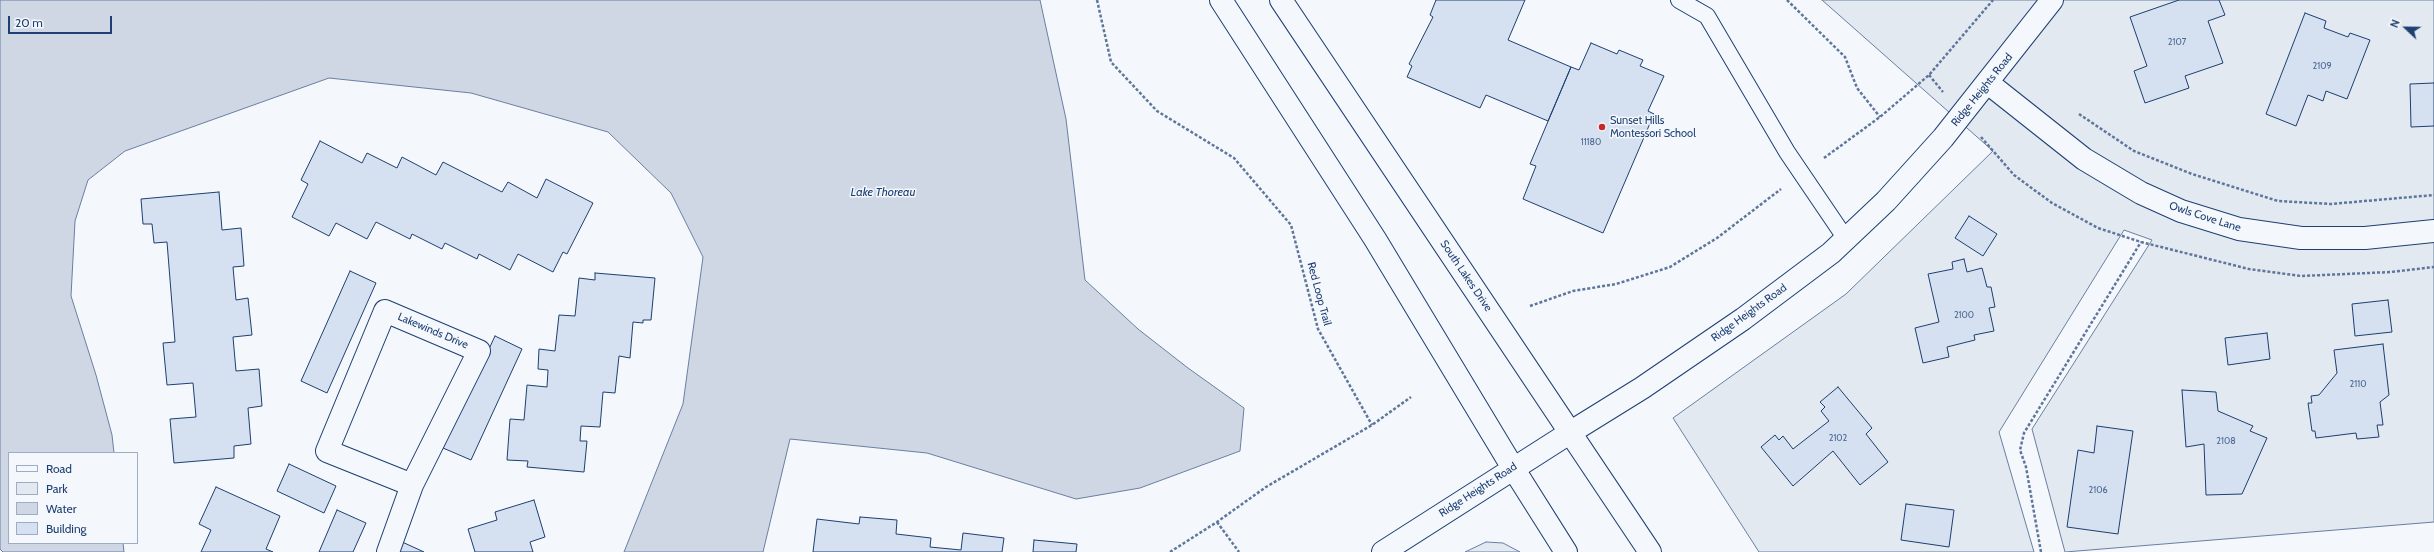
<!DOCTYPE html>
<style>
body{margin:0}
#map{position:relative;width:2434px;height:552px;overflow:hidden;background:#f4f7fb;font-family:Cabin,sans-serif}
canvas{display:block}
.legend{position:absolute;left:8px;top:452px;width:130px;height:92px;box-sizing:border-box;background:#f4f7fb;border:1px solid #9eadc5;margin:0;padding:5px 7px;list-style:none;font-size:12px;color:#1d3f73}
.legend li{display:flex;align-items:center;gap:8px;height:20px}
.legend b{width:20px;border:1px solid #9eadc5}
.north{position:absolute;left:2386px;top:8px;width:40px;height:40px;-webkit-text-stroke:3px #f4f7fb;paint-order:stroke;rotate:292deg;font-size:11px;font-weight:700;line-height:16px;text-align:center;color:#1d3f73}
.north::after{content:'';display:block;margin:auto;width:14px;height:18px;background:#1d3f73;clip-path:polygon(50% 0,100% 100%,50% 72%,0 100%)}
.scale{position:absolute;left:8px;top:16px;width:104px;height:18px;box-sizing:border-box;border:2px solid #1d3f73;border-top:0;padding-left:5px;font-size:12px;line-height:14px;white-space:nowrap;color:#1d3f73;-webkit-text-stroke:3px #f4f7fb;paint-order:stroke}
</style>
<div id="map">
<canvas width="2434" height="552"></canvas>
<ul class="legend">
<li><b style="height:5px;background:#f4f7fb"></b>Road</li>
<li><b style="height:11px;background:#e3e9f0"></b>Park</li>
<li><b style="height:11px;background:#cfd7e4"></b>Water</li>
<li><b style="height:11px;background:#d5e0f0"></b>Building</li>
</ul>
<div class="north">N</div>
<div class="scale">20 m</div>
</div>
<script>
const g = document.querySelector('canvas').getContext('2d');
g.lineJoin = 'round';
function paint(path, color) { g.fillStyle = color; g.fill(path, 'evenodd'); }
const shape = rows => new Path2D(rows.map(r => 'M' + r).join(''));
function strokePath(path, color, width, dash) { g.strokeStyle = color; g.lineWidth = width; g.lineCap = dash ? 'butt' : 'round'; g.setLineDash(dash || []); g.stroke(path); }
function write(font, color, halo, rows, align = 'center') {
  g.font = font + ' Cabin,sans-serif'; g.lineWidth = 3; g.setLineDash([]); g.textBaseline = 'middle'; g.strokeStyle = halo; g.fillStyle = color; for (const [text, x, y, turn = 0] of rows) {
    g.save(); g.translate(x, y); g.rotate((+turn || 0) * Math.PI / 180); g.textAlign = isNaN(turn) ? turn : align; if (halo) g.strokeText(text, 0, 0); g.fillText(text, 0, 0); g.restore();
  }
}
const green = shape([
 [1822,0,2434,0,2434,522,2065,552,2032,429,2152,240,2124,230,1999,432,2034,552,1759,552,1673,418,1846,294,1993,151,1822,0],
 [1486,542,1503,543,1520,552,1465,552,1486,542]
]);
paint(green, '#e3e9f0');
strokePath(green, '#687fa3', 1);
const water = shape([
 [0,0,1040,0,1066,119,1085,280,1138,329,1188,368,1244,408,1240,451,1140,488,1076,499,927,453,790,439,763,552,624,552,683,404,703,257,671,193,608,132,471,93,329,78,125,151,88,180,75,221,71,296,96,375,112,435,114,453,9,453,9,543,123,543,124,552,3,552,0,549,0,0]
]);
paint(water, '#cfd7e4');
strokePath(water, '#687fa3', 1);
const building = shape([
 [1436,0,1525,0,1508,40,1571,67,1548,121,1486,95,1480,108,1407,77,1412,66,1409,64,1433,17,1430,15,1436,0],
 [2179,0,2219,0,2225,15,2208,21,2223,63,2185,76,2189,88,2145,103,2134,71,2147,66,2130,17,2179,0],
 [2305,13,2326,21,2324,28,2348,37,2350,33,2370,40,2347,99,2326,91,2323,101,2308,95,2296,126,2266,114,2305,13],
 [1591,43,1617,54,1619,50,1643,60,1640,66,1664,76,1648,111,1654,114,1603,233,1523,199,1536,166,1530,164,1571,67,1579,70,1591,43],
 [2434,83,2434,126,2411,127,2410,84,2434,83],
 [320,141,362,163,367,153,397,168,402,157,436,175,443,162,502,192,508,182,537,198,546,179,593,203,567,254,563,252,553,272,518,254,510,270,479,254,477,259,445,243,442,249,412,234,410,239,376,222,367,239,336,223,329,236,292,217,308,184,301,180,320,141],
 [219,192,222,230,241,228,244,266,233,267,236,300,248,298,252,335,233,337,236,371,259,369,262,406,248,408,251,444,234,446,234,458,174,463,170,419,196,417,193,383,167,385,163,343,175,342,167,242,154,243,152,224,143,224,141,199,219,192],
 [1969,216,1997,234,1983,256,1955,238,1969,216],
 [1964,259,1967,272,1982,268,1987,287,1991,287,1995,307,1989,308,1994,331,1974,335,1975,340,1947,347,1949,357,1923,363,1915,328,1939,322,1928,274,1953,269,1952,262,1964,259],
 [350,271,376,283,327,393,301,381,350,271],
 [595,273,655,278,651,320,643,320,643,323,633,322,630,358,619,356,615,393,603,392,600,427,581,426,580,441,587,441,584,472,527,467,528,461,507,460,510,419,524,420,527,385,547,387,548,370,538,369,539,349,555,351,559,315,575,316,579,278,595,280,595,273],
 [2388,300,2392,332,2355,336,2352,304,2388,300],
 [2267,333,2270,359,2228,365,2225,338,2267,333],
 [495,336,522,349,471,460,443,448,495,336],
 [2383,344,2389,395,2380,402,2383,425,2377,425,2379,437,2357,439,2356,433,2316,438,2315,431,2312,431,2308,403,2312,403,2311,396,2319,395,2337,373,2334,350,2383,344],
 [1838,387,1872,428,1866,434,1888,462,1860,485,1833,451,1793,486,1761,447,1775,435,1779,440,1783,436,1793,449,1829,421,1821,411,1825,407,1820,402,1838,387],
 [2182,390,2216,392,2218,411,2253,426,2250,431,2267,438,2242,494,2206,495,2204,444,2186,447,2182,390],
 [2097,426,2133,431,2118,534,2067,527,2078,450,2094,453,2097,426],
 [289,464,336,486,324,513,277,491,289,464],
 [216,487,280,516,266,549,273,552,201,552,211,530,199,524,216,487],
 [534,500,545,537,530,542,533,552,475,552,468,529,497,520,495,512,534,500],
 [1906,504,1954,510,1949,547,1901,540,1906,504],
 [337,510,366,523,353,552,319,552,337,510],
 [860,517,897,520,896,534,931,538,930,547,961,550,963,533,1004,538,1002,552,813,552,817,519,859,524,860,517],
 [1034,540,1077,544,1076,552,1033,552,1034,540],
 [400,541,424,552,395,552,400,541]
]);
paint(building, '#d5e0f0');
strokePath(building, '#1d3f73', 1);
const lane = shape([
 [1679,0,1707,16,1787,152,1846,239]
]);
const street = shape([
 [1988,83,2084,159,2141,193,2181,211,2239,229,2301,238,2365,238,2434,231],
 [1571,432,1642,388,1743,319,1831,253,1886,201,1943,138,2052,0],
 [388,552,412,485,479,351,385,311,327,451,412,485]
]);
const secondary = shape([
 [1221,0,1375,239,1513,468,1566,552],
 [1281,0,1650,552],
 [1383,552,1571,432]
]);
strokePath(lane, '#1d3f73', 18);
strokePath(street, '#1d3f73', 24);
strokePath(secondary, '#1d3f73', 24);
strokePath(shape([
 [1097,0,1111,62,1157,111,1234,158,1291,225,1318,329,1372,425],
 [1787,0,1845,57,1857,88,1880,117],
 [1929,75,1943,92],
 [2079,114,2134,151,2192,174,2278,201,2331,204,2434,195],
 [1981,137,2014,175,2052,203,2098,228,2141,242,2249,269,2301,276,2391,272,2434,267],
 [1824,158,1880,117,1929,75,1993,0],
 [1530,306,1573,291,1616,284,1670,267,1717,238,1781,189],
 [1217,522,1239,552],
 [1170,552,1217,522,1266,487,1372,425,1411,397],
 [2041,552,2026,467,2020,450,2024,433,2141,242]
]), '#5e769c', 2.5, [3, 2]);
strokePath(lane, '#f4f7fb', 16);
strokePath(street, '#f4f7fb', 22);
strokePath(secondary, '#f4f7fb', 22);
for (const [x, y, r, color] of [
 [1602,127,4,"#c62828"]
]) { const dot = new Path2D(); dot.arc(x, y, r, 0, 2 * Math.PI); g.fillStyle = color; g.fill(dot); strokePath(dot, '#f4f7fb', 1.5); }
write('9px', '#4b6792', null, [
 ["2107",2177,42],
 ["2109",2322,66],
 ["11180",1591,142],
 ["2100",1964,315],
 ["2110",2358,384],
 ["2102",1838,438],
 ["2108",2226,441],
 ["2106",2098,490]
]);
write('11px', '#1d3f73', '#f4f7fb', [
 ["Ridge Heights Road",1982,90,-51],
 ["Owls Cove Lane",2205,217,18],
 ["South Lakes Drive",1466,276,56],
 ["Red Loop Trail",1319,294,75],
 ["Ridge Heights Road",1749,313,-36],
 ["Lakewinds Drive",433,331,23],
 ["Ridge Heights Road",1478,490,-33]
]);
write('11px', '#1d3f73', '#f4f7fb', [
 ["Sunset Hills",1610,121],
 ["Montessori School",1610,134]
], 'left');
write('italic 12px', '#1d3f73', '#f4f7fb', [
 ["Lake Thoreau",883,192]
]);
</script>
